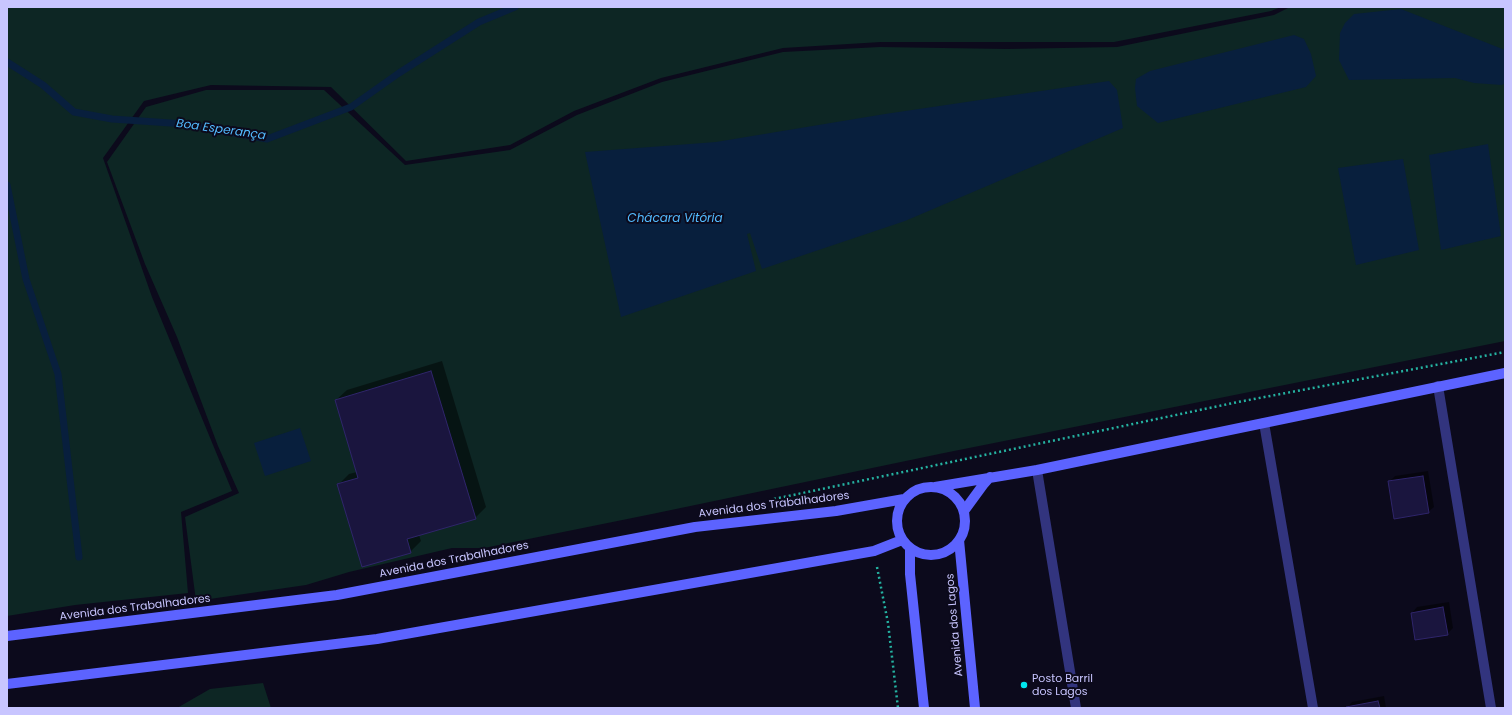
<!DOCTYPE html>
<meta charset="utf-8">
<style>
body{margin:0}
#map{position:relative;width:1512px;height:715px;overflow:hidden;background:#0c0a1c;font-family:Poppins,sans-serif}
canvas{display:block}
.frame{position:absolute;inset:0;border:8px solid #c8c5ff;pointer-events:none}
</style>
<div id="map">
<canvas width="1512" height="715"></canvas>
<div class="frame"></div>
</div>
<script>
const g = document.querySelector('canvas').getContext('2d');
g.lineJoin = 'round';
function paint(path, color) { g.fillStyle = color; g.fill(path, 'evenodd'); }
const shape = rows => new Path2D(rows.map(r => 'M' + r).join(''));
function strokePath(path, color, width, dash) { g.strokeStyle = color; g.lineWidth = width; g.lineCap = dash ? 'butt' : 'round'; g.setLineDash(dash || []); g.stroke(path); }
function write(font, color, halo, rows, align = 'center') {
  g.font = font + ' Poppins,sans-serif'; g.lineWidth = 4; g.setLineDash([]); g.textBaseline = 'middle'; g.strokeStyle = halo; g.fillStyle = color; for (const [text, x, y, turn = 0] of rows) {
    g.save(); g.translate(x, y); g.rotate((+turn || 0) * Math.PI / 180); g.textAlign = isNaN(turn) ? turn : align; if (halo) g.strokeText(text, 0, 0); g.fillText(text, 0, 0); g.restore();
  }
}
paint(shape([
 [7,7,1281,7,1271,11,1114,42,881,42,783,48,661,78,574,111,510,145,406,161,331,87,211,85,144,101,103,158,152,297,232,491,181,512,188,593,75,605,7,616],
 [1290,7,1505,7,1505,341,944,453,652,514,484,548,452,548,349,572,306,585,196,601,185,517,239,493,218,446,177,337,145,264,107,162,146,107,206,90,324,90,405,165,510,150,577,115,662,82,783,52,880,47,1007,49,1117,47,1274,15],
 [263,683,271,708,177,708,210,689]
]), '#0d2624');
paint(shape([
 [1401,9,1505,50,1505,83,1502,85,1474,83,1455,78,1349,80,1339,60,1340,33,1345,23,1354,14],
 [1294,35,1304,39,1311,54,1316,76,1306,87,1158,123,1137,106,1135,88,1136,79,1150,71],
 [1109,81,1117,90,1123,128,905,221,762,269,750,233,747,234,756,271,621,317,585,152,716,142,885,114],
 [1488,144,1501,236,1441,250,1429,155],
 [1403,159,1419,250,1356,265,1338,168],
 [300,428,311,461,265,476,254,443]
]), '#081f3d');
paint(shape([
 [442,361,486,507,475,518,419,535,421,541,410,552,338,485,349,474,357,472,336,400,347,390],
 [1428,471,1434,507,1428,512,1389,482,1395,476],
 [1449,602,1453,628,1447,634,1412,613,1417,607],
 [1384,696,1386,708,1347,708,1352,702]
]), '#0007');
strokePath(shape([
 [7,62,43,85,74,112,112,119,185,124,267,139,351,107,399,73,479,22,515,7],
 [7,185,26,279,58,374,79,557]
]), '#081f3d', 7);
const building = shape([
 [431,371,476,519,407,539,411,553,362,567,337,484,358,478,335,400,431,371],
 [1423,476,1429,513,1394,519,1388,481,1423,476],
 [1443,607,1448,635,1415,640,1411,613,1443,607],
 [1378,701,1380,708,1346,708,1346,707,1378,701]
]);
paint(building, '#1a153e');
strokePath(building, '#2f256b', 1);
strokePath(shape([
 [774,499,1238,402,1505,352],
 [877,567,888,623,898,708]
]), '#25b2a1', 2.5, [2, 3]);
strokePath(shape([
 [1438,386,1491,708],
 [1264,423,1313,708],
 [1037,470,1076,708]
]), '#32347e', 10);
strokePath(shape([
 '897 521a34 34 0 1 1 68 0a34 34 0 1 1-68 0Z',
 [935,487,1037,470,1505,373],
 [964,511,983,485,990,477],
 [959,540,975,708],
 [910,548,910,574,924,708],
 [7,636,337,595,695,527,836,511,904,499],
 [7,684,377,639,874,551,902,540]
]), '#5c63ff', 10);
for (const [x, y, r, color] of [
 [1024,685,4,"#00e8f0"]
]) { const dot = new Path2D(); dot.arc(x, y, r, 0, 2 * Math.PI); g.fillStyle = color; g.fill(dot); strokePath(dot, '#0c0a1c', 1.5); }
write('11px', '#c8c5ff', '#0c0a1c', [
 ["Avenida dos Trabalhadores",774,505,-7],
 ["Avenida dos Trabalhadores",454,560,-11],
 ["Avenida dos Trabalhadores",135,608,-7],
 ["Avenida dos Lagos",955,625,-95]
]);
write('11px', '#c8c5ff', '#0c0a1c', [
 ["Posto Barril",1032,679],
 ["dos Lagos",1032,692]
], 'left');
write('italic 12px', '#53bbff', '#0c0a1c', [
 ["Boa Esperança",221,130,8],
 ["Chácara Vitória",675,219]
]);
</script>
